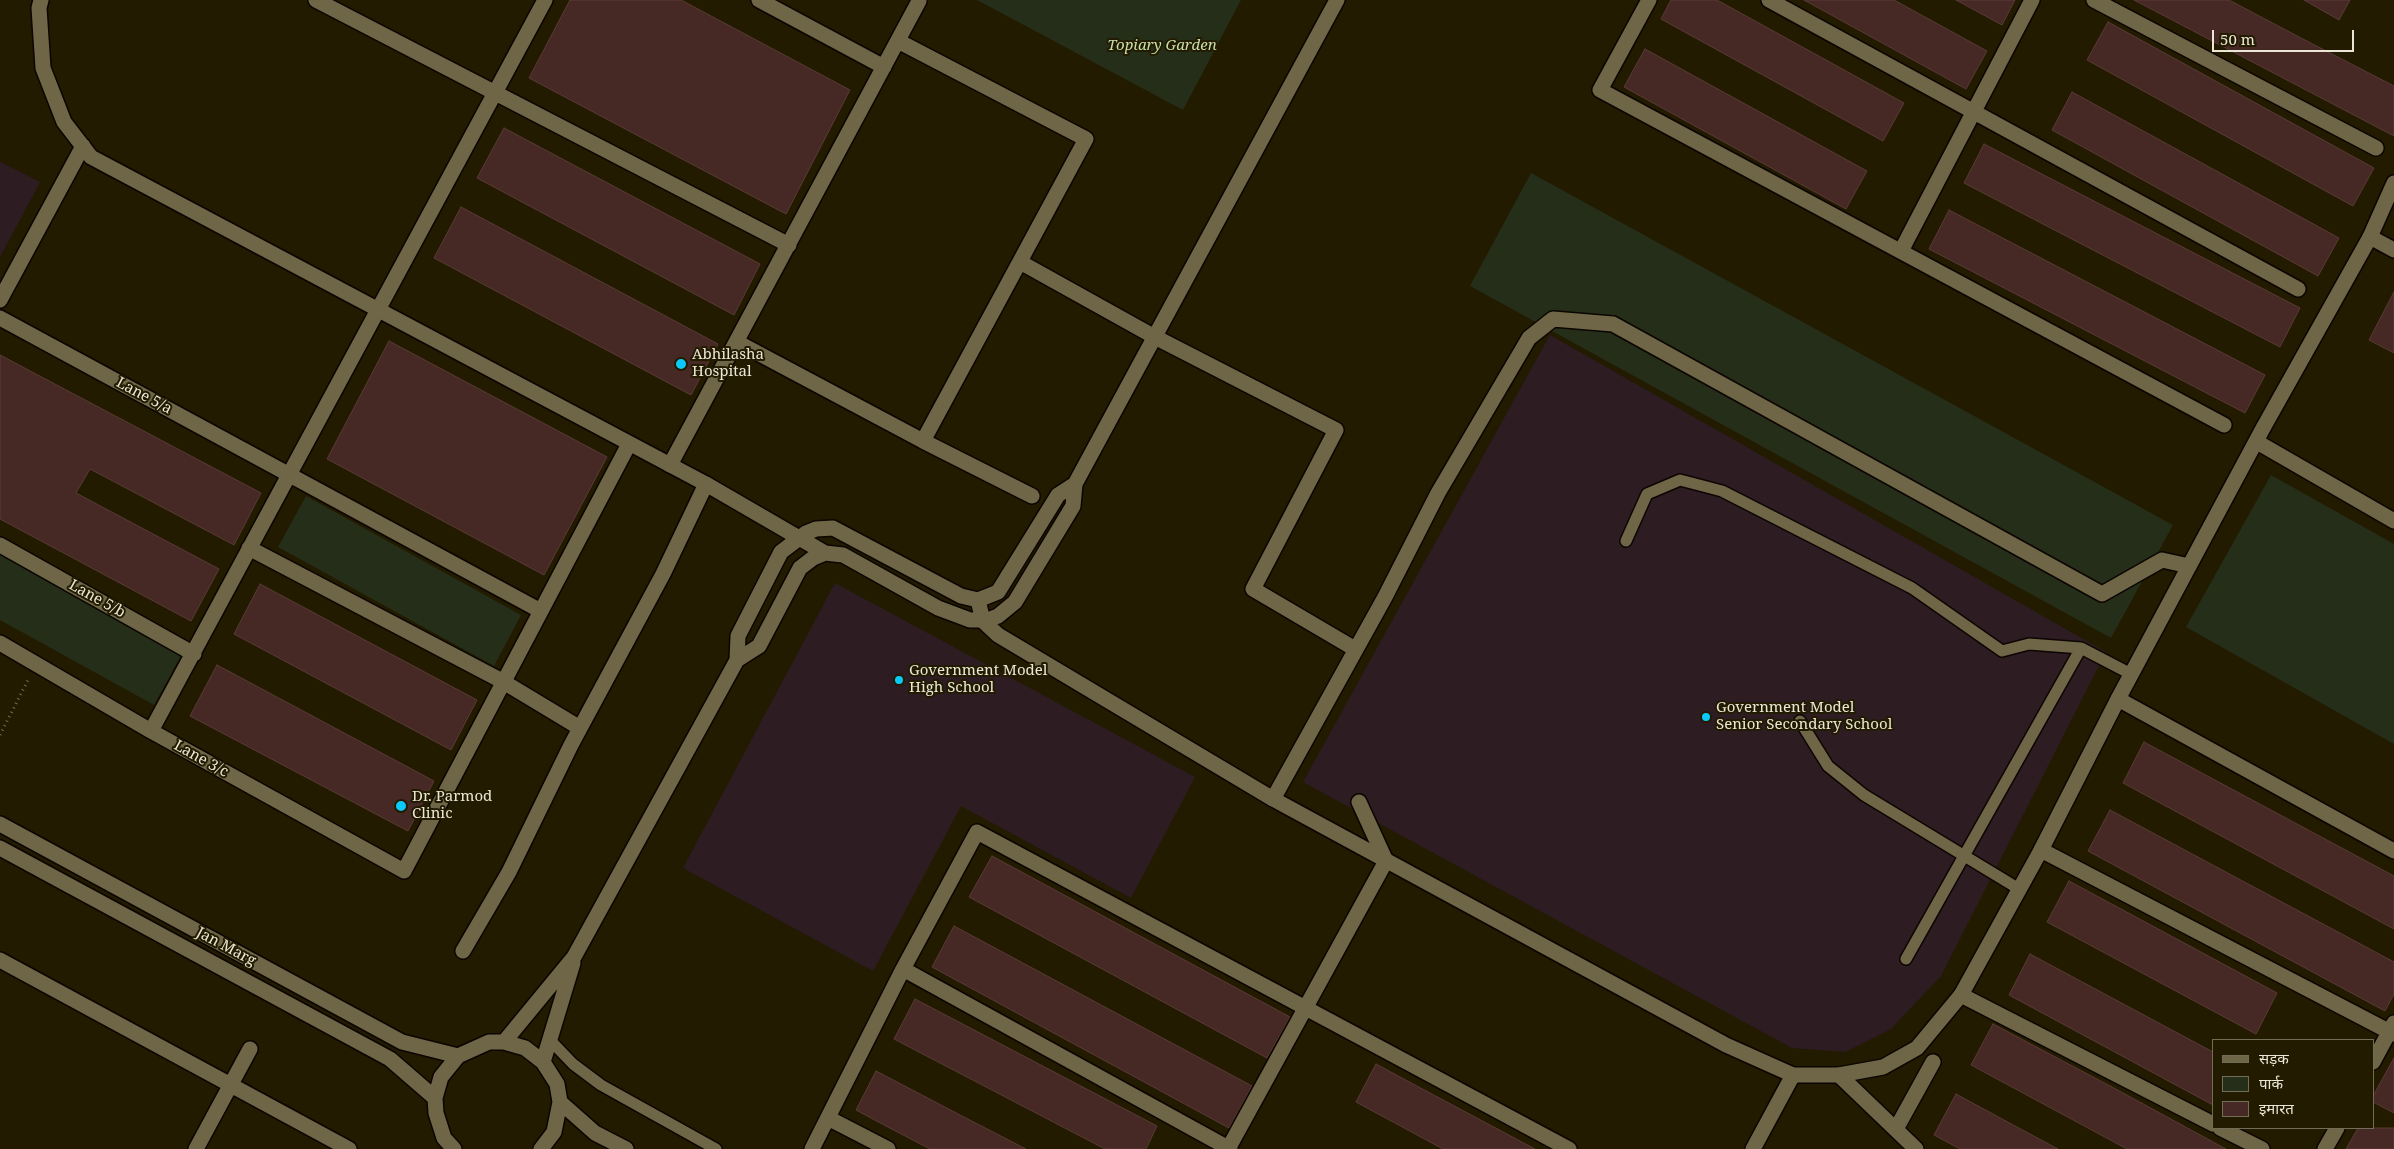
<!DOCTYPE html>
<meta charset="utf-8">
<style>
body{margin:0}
#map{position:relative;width:2394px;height:1149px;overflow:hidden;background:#221b00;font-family:"Noto Serif","Noto Sans Devanagari",serif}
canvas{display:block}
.legend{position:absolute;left:2212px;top:1039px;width:162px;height:90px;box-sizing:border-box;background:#221b00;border:1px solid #726d56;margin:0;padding:6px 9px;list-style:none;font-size:15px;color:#ebe7d6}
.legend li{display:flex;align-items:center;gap:10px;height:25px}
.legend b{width:25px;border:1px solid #726d56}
.scale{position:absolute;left:2212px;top:30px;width:142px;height:22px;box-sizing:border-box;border:2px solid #ebe7d6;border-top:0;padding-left:6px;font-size:15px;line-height:18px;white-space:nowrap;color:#ebe7d6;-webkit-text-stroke:4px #221b00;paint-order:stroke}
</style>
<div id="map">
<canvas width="2394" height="1149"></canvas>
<ul class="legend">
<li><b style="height:6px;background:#6e6647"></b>सड़क</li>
<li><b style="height:14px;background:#252e19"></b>पार्क</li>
<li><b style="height:14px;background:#462825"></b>इमारत</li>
</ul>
<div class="scale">50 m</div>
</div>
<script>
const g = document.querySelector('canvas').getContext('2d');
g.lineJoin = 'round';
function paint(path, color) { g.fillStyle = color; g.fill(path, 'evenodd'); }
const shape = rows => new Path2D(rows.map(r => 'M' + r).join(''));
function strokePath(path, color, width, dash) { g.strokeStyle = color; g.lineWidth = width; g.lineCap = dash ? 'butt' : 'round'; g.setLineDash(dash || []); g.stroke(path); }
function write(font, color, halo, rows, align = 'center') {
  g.font = font + ' "Noto Serif",serif'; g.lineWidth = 4; g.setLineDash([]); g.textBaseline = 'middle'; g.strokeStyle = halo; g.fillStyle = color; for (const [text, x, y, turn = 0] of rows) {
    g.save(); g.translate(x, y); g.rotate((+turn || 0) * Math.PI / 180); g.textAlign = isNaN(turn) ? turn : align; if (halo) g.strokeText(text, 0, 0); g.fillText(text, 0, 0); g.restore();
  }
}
paint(shape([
 [0,162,40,182,0,257],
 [1550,335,2106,652,1941,976,1891,1029,1845,1052,1792,1048,1303,782],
 [835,583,1195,777,1131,898,961,806,873,971,683,868]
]), '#2e1c23');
paint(shape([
 [977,0,1241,0,1183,110],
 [1531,173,2173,525,2111,638,1470,286],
 [2271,475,2394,544,2394,744,2186,627],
 [306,496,521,615,494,666,278,547],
 [0,554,182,654,154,705,0,620]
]), '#252e19');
const building = shape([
 [570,0,681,0,850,90,786,214,529,78,570,0],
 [1671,0,1717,0,1904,103,1883,141,1661,19,1671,0],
 [1804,0,1894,0,1987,51,1966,89,1804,0],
 [1956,0,2015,0,2002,25,1956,0],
 [2134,0,2229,0,2301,38,2394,86,2394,136,2134,0],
 [2304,0,2350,0,2339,20,2304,0],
 [2108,22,2374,168,2353,206,2087,60,2108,22],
 [1645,49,1867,171,1846,209,1624,87,1645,49],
 [2072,92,2339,238,2318,276,2052,130,2072,92],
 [504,128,760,264,734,315,477,178,504,128],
 [1984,144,2300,308,2280,347,1964,183,1984,144],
 [461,207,718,344,691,395,434,258,461,207],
 [1949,210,2265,375,2245,413,1929,249,1949,210],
 [2394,292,2394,353,2369,340,2394,292],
 [389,341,607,457,544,575,327,459,389,341],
 [0,355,261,493,234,545,90,469,76,493,219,569,191,621,0,519,0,355],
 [260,584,477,700,451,750,234,634,260,584],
 [217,665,434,781,408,831,190,716,217,665],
 [2144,742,2394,876,2394,929,2123,783,2144,742],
 [2110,810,2394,962,2394,994,2385,1011,2088,851,2110,810],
 [992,856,1290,1017,1267,1058,969,897,992,856],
 [2069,881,2277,993,2256,1034,2047,922,2069,881],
 [954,926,1252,1086,1229,1128,932,967,954,926],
 [2030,954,2213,1052,2213,1105,2009,995,2030,954],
 [915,999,1157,1126,1146,1149,1105,1149,894,1039,915,999],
 [1993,1024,2112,1087,2226,1149,2127,1149,1971,1065,1993,1024],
 [2394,1058,2394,1113,2373,1102,2373,1096,2394,1058],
 [1376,1064,1415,1085,1535,1149,1443,1149,1356,1102,1376,1064],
 [876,1071,962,1116,1026,1149,930,1149,886,1126,856,1110,876,1071],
 [1956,1094,2015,1126,2058,1149,1960,1149,1934,1135,1956,1094],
 [2358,1128,2394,1128,2394,1149,2346,1149,2358,1128]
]);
paint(building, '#462825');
strokePath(building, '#5a3a37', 1);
const lane = shape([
 [1626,541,1647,494,1680,480,1722,491,1912,588,2002,651,2029,644,2081,648,2131,674],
 [1800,721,1828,766,1864,795,2019,889],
 [1906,959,2081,648],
 [550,1040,573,1064,601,1085,716,1149]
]);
const street = shape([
 [316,0,789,245],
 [759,0,884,67],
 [1649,0,1600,90,2224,425],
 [1769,0,2298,289],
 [2094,0,2376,148],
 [2370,237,2394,250],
 [1901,251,2032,0],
 [1020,262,1153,336,1336,430,1253,589,1355,649],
 [0,300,83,146],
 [0,318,539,610],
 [737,342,923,441,1086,139,898,41],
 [923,441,1032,496],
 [670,465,919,1],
 [0,545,194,654],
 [249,548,502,681,580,728],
 [0,643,151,731,404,871,629,444],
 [2118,699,2394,851],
 [151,731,545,0],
 [1273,799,1385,597,1438,493,1529,338,1553,319,1613,324,2102,594,2162,560,2189,566],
 [2041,850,2394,1034],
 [463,951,509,872,571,745,663,574,706,484],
 [0,960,349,1149],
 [903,969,1230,1149],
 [1961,995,2213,1124],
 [2373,1062,2394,1023],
 [1839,1075,1916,1149],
 [828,1118,888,1149],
 [2220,1128,2262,1149],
 [1896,1129,1933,1062],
 [196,1149,250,1049],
 [812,1149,903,969,977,832,1569,1149],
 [1228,1149,1386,861,1359,802],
 [1753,1149,1793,1075],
 [2325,1149,2337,1128]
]);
const secondary = shape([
 [41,0,39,8,43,68,64,122,91,157,706,484,825,553],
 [2257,442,2394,521],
 [978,600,983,621,998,635,1273,799,1726,1045,1793,1075,1839,1075,1883,1067,1917,1048,1961,995,2041,850,2118,699,2262,430,2370,237,2394,183],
 [737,660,759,646,800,568,813,558,825,553,843,555,938,608,970,620,988,620,998,616,1015,602,1073,506,1075,484,1337,0],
 [0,824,402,1042,458,1056],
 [0,848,390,1059,435,1098],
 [504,1042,574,957,737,660,738,636,781,552,806,533,816,529,833,528,961,596,978,600,998,592,1058,495,1075,484],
 [543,1062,573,963],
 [560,1102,595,1133,626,1149],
 [454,1149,444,1138,436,1113,435,1098,441,1077,458,1056,489,1042,504,1042,525,1048,543,1062,557,1084,560,1102,554,1132,541,1149]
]);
strokePath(lane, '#0c0500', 14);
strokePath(street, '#0c0500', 18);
strokePath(secondary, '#0c0500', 18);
strokePath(shape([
 [0,735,29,678]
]), '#726d56', 3, [1, 4]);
strokePath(lane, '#6e6647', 11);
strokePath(street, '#6e6647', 15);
strokePath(secondary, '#6e6647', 15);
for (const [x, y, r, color] of [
 [681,364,6,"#0bcafa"],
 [899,680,5,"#0bcafa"],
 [1706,717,5,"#0bcafa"],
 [401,806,6,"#0bcafa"]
]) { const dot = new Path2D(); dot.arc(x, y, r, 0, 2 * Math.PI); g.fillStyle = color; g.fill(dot); strokePath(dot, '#221b00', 2); }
write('italic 15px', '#c7dfa9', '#221b00', [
 ["Topiary Garden",1162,46]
]);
write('15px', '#ebe7d6', '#221b00', [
 ["Abhilasha",692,355],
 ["Hospital",692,372],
 ["Government Model",909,671],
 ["High School",909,688],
 ["Government Model",1716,708],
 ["Senior Secondary School",1716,725],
 ["Dr. Parmod",412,797],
 ["Clinic",412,814]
], 'left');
write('15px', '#ebe7d6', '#221b00', [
 ["Lane 5/a",144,396,28],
 ["Lane 5/b",97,599,29],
 ["Lane 3/c",201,759,29],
 ["Jan Marg",226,947,28]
]);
</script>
